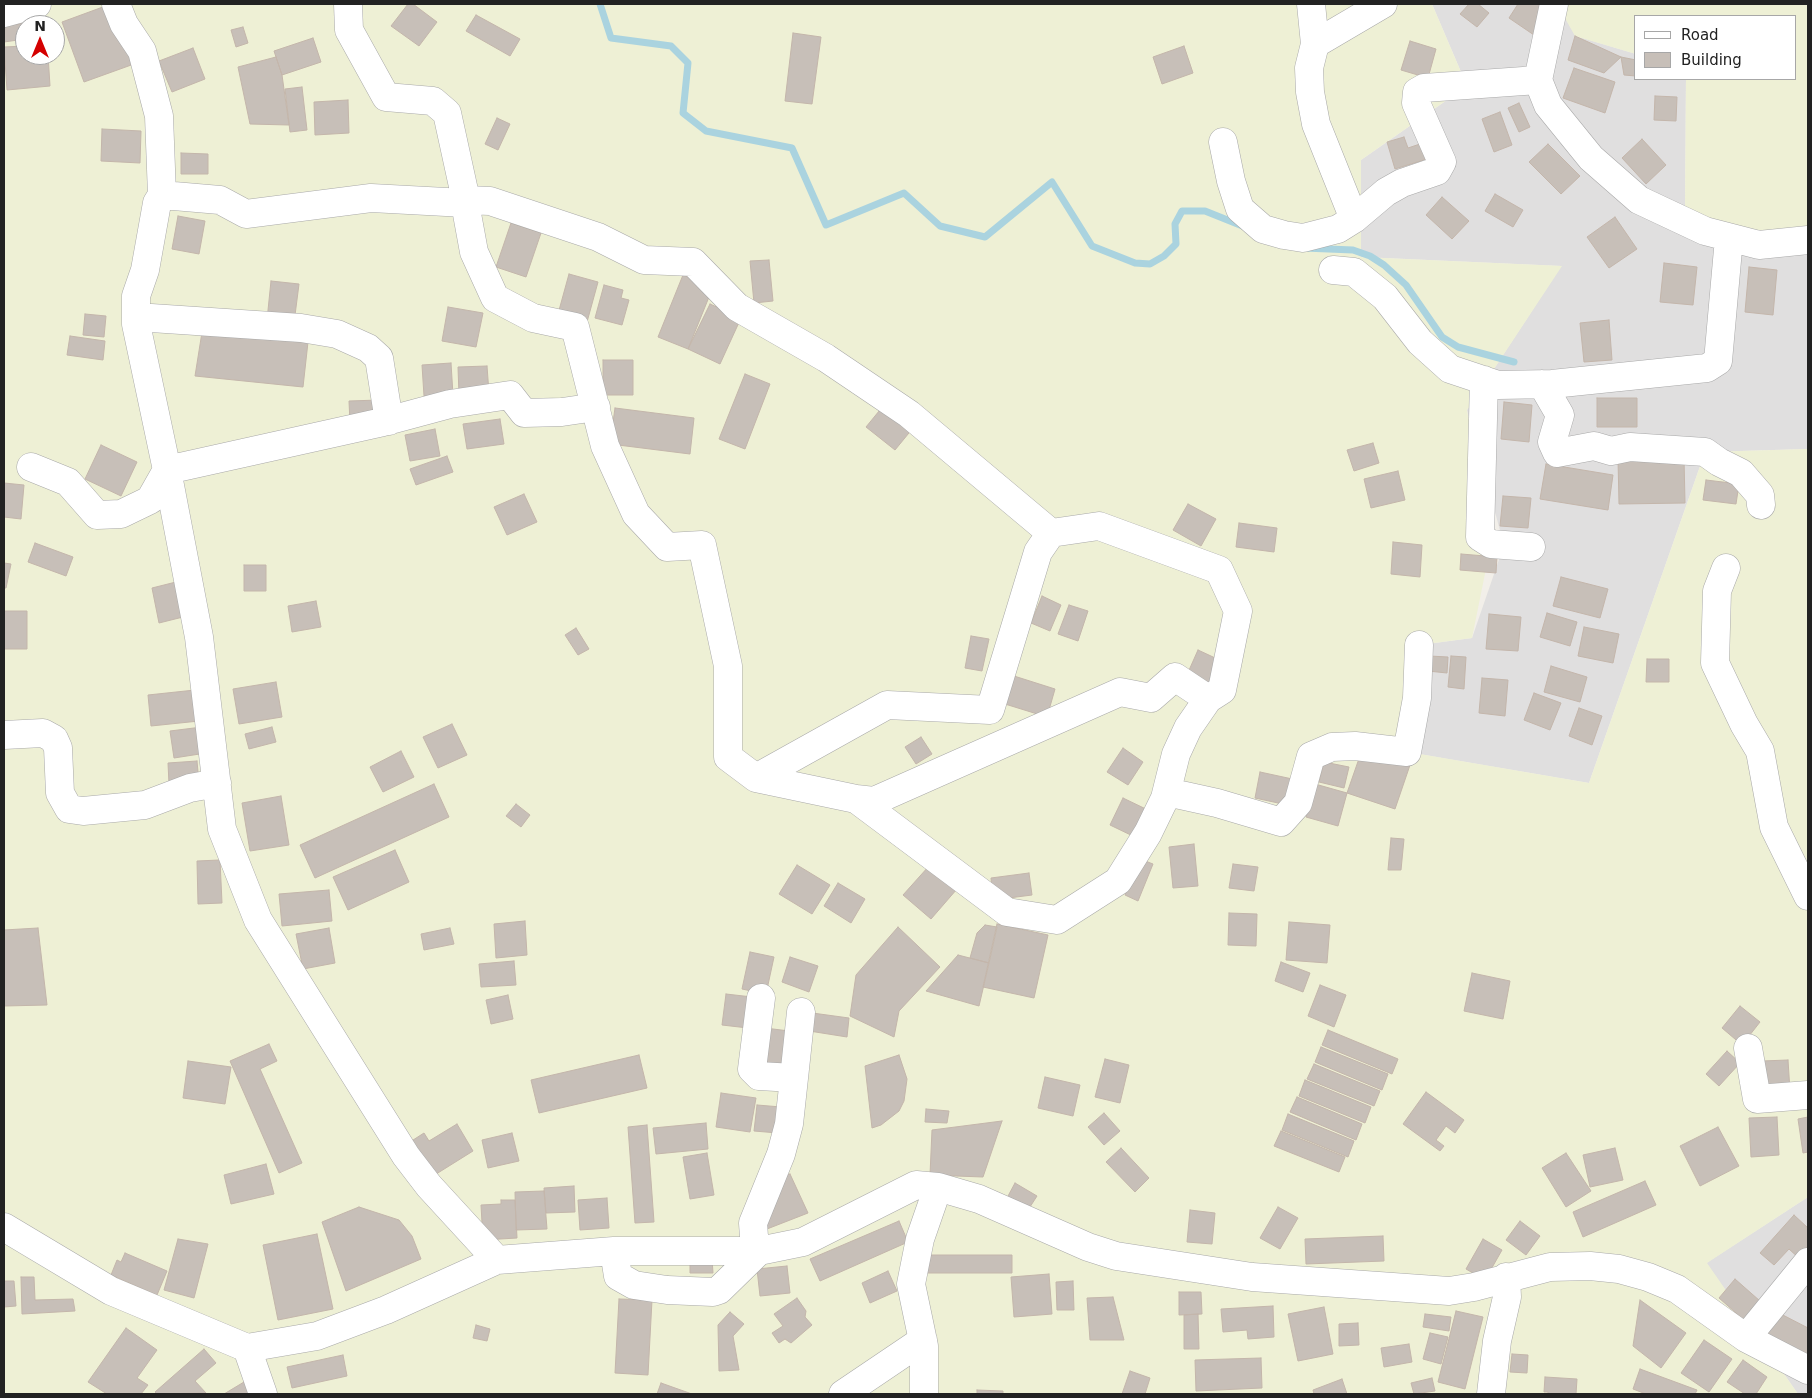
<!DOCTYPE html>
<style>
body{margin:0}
#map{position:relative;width:1812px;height:1398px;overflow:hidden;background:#f2efe9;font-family:"DejaVu Sans",sans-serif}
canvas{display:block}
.frame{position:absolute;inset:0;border:5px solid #222;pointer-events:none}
.legend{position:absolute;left:1634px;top:15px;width:162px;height:65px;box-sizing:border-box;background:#fff;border:1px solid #a7a7a7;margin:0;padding:6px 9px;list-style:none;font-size:15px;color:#222}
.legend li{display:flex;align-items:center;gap:10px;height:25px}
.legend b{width:25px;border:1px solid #a7a7a7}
.north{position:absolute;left:15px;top:15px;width:50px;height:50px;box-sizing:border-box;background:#fff;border:1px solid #a7a7a7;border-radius:50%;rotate:0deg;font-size:14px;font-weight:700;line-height:20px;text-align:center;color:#222}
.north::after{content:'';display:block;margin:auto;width:18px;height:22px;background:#d40000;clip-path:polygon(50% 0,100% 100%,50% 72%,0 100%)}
</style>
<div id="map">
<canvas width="1812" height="1398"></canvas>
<div class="frame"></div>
<ul class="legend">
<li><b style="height:6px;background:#fff"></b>Road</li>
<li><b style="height:14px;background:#c7bfb8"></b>Building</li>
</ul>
<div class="north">N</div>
</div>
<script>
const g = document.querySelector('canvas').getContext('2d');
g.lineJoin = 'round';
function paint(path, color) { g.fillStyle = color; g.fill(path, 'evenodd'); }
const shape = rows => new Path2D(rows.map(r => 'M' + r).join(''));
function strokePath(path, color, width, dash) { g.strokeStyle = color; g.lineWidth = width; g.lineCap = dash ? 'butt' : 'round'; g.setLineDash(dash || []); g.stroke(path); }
paint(shape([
 [1432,4,1557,4,1576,36,1636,54,1636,79,1686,79,1685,207,1808,241,1808,449,1705,452,1589,783,1407,752,1419,645,1472,638,1504,545,1467,410,1561,266,1361,257,1361,160,1467,86],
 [1808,1197,1808,1394,1798,1394,1706,1263]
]), '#e0dfdf');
paint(shape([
 [4,4,1432,4,1467,86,1361,160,1361,257,1562,266,1467,410,1491,544,1472,638,1419,645,1408,752,1589,783,1705,452,1808,449,1808,1197,1707,1263,1798,1394,4,1394],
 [25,25,55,25,55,55,25,55],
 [1557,4,1808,4,1808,241,1759,245,1685,207,1686,79,1796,79,1796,16,1636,16,1636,54,1575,36]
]), '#eef0d5');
strokePath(shape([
 [600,4,611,38,671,46,688,63,683,113,706,131,792,148,826,225,904,193,940,226,985,237,1052,182,1092,246,1135,263,1150,264,1164,256,1176,244,1175,224,1182,211,1205,211,1245,227],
 [1304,248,1353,250,1370,256,1384,265,1406,285,1442,337,1458,347,1514,362]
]), '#aad3df', 7);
const building = shape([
 [111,4,134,64,84,82,62,22,111,4],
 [408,4,413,4,437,22,419,46,391,26,408,4],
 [1469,4,1478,4,1489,13,1477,27,1460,14,1469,4],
 [1518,4,1544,4,1534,35,1509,18,1518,4],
 [476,15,520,39,510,56,466,31,476,15],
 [39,21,40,25,25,25,25,39,4,42,4,26,39,21],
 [243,27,248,43,236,47,231,30,243,27],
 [793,33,821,37,812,104,785,101,793,33],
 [1575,36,1621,57,1604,73,1568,60,1575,36],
 [313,38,321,62,282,75,274,51,313,38],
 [1410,41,1436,49,1428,78,1401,70,1410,41],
 [25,46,25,55,48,55,50,86,7,90,4,47,25,46],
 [1184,46,1193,73,1162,84,1153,57,1184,46],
 [193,48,205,79,172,92,159,61,193,48],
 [276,57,282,75,289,125,250,124,238,67,276,57],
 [1621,57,1636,60,1636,76,1624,75,1621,57],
 [1574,68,1615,82,1605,113,1563,98,1574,68],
 [302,87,307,130,290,132,285,89,302,87],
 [1655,96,1677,97,1676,121,1654,120,1655,96],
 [348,100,349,133,315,135,314,102,348,100],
 [1519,103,1530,127,1519,132,1508,108,1519,103],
 [1500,112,1512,145,1494,152,1482,119,1500,112],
 [497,118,510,124,498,150,485,144,497,118],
 [102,129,141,131,140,163,101,161,102,129],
 [1404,137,1408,148,1426,142,1430,158,1395,169,1387,142,1404,137],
 [1642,139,1666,165,1646,184,1622,158,1642,139],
 [1548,144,1580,176,1561,194,1529,162,1548,144],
 [181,153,208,154,208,174,181,174,181,153],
 [1495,194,1523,210,1513,227,1485,211,1495,194],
 [1442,197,1469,221,1452,239,1426,215,1442,197],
 [178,216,205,221,199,254,172,249,178,216],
 [1615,217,1637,249,1609,268,1587,237,1615,217],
 [511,223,541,233,526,277,496,267,511,223],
 [769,260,773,301,754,303,750,261,769,260],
 [1664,263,1697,267,1693,305,1660,302,1664,263],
 [1749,267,1777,270,1773,315,1745,312,1749,267],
 [569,274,598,282,587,322,558,314,569,274],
 [683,275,713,287,688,349,658,337,683,275],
 [271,281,299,284,294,323,267,320,271,281],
 [604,285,623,290,621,298,629,300,622,325,595,318,604,285],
 [710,304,741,318,720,364,688,349,710,304],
 [448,307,483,313,476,347,442,341,448,307],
 [85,314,106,316,104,337,83,335,85,314],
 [1609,320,1612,360,1584,362,1580,323,1609,320],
 [203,326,309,333,303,387,195,376,203,326],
 [70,336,105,341,103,360,67,355,70,336],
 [603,360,633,360,633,395,603,395,603,360],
 [451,363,453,395,424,396,422,365,451,363],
 [487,366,489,393,459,395,458,367,487,366],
 [745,374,770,384,745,449,719,439,745,374],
 [1597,398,1637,398,1637,427,1597,427,1597,398],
 [379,400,380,419,350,423,349,401,379,400],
 [1504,402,1532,405,1529,442,1501,439,1504,402],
 [884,405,913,428,895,450,866,427,884,405],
 [615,408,694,418,690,454,610,444,615,408],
 [500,419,504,444,467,449,463,424,500,419],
 [435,429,440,456,410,461,405,435,435,429],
 [1373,443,1379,463,1354,471,1347,450,1373,443],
 [101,445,137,462,121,496,85,479,101,445],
 [447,456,453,472,416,485,410,469,447,456],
 [1618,458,1684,458,1685,503,1619,504,1618,458],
 [1546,464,1613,475,1608,510,1540,499,1546,464],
 [1398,471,1405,500,1371,508,1364,479,1398,471],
 [1706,480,1739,484,1736,504,1703,500,1706,480],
 [4,483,24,485,21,519,4,517,4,483],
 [524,494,537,522,507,535,494,507,524,494],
 [1503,496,1531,498,1528,528,1500,526,1503,496],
 [1188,504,1216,519,1201,546,1173,530,1188,504],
 [1239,523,1277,528,1274,552,1236,547,1239,523],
 [1393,542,1422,545,1420,577,1391,574,1393,542],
 [35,543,73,557,66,576,28,562,35,543],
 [1461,554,1497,557,1496,573,1460,570,1461,554],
 [4,563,11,564,6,588,4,588,4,563],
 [244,565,266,565,266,591,244,591,244,565],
 [1561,577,1608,589,1600,618,1553,606,1561,577],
 [176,582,183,617,159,623,152,588,176,582],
 [1042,596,1061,605,1050,631,1031,623,1042,596],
 [316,601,321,627,292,632,288,606,316,601],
 [1069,605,1088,611,1078,641,1058,634,1069,605],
 [4,611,27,611,27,649,4,649,4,611],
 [1547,613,1577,622,1570,646,1540,637,1547,613],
 [1489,614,1521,617,1518,651,1486,649,1489,614],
 [1584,627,1619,634,1613,663,1578,656,1584,627],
 [576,628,589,649,578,655,565,635,576,628],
 [971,636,989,639,982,671,965,668,971,636],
 [1198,650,1226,663,1214,689,1186,677,1198,650],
 [1429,656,1448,657,1447,673,1428,671,1429,656],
 [1451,656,1466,657,1464,689,1448,687,1451,656],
 [1647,659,1669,659,1669,682,1646,682,1647,659],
 [1551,666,1587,677,1580,702,1544,692,1551,666],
 [1014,676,1055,689,1047,717,1005,704,1014,676],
 [1482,678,1508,680,1505,716,1479,713,1482,678],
 [276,682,282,717,239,724,233,689,276,682],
 [195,690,199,721,151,726,148,695,195,690],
 [1534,693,1561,703,1550,730,1524,720,1534,693],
 [1579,708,1602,716,1592,745,1569,736,1579,708],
 [452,724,467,755,438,768,423,737,452,724],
 [202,727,206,753,174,758,170,731,202,727],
 [272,727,276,742,249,749,245,734,272,727],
 [921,737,932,754,916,764,905,747,921,737],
 [1123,748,1143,762,1128,785,1107,772,1123,748],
 [1362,750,1410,765,1395,809,1347,793,1362,750],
 [401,751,414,777,383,792,370,767,401,751],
 [197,761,199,783,169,784,168,763,197,761],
 [1324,762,1349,767,1344,788,1319,782,1324,762],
 [1260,772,1297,780,1292,806,1255,798,1260,772],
 [434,784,449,817,315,878,300,845,434,784],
 [1315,784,1347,793,1338,826,1306,817,1315,784],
 [281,796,289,845,250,851,242,803,281,796],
 [1123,798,1150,811,1137,838,1110,825,1123,798],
 [516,804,530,815,521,827,506,816,516,804],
 [1391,838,1404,839,1401,870,1388,870,1391,838],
 [1194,844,1198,886,1173,888,1169,847,1194,844],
 [395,850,409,882,348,910,333,877,395,850],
 [1140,859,1153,864,1138,901,1125,895,1140,859],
 [220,860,222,903,198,904,197,861,220,860],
 [1233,864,1258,867,1254,891,1229,888,1233,864],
 [797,865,830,885,812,914,779,894,797,865],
 [929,866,957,889,931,919,903,895,929,866],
 [1029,873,1032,895,993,900,991,878,1029,873],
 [838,883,865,899,851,923,824,906,838,883],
 [329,890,332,921,282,926,279,894,329,890],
 [1229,913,1257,914,1256,946,1228,945,1229,913],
 [525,921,527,955,496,958,494,924,525,921],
 [1289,922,1330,925,1327,963,1286,960,1289,922],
 [997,924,1048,935,1034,998,983,987,997,924],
 [985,925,997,927,989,963,970,958,977,933,985,925],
 [898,927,940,967,899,1011,894,1037,850,1016,856,975,898,927],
 [38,928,47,1005,4,1006,4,930,38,928],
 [329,928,335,963,303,969,296,934,329,928],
 [450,928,454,944,424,950,421,934,450,928],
 [750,952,774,957,766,994,742,989,750,952],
 [958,955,989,963,979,1006,926,991,958,955],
 [790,957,818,966,809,992,782,982,790,957],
 [514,961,516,985,481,987,479,964,514,961],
 [1281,962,1310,973,1303,992,1275,981,1281,962],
 [1472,973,1510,981,1503,1019,1464,1011,1472,973],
 [1320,985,1346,995,1334,1027,1308,1016,1320,985],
 [726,994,752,997,748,1028,722,1025,726,994],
 [508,995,513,1019,491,1024,486,1000,508,995],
 [1740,1006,1760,1022,1742,1045,1722,1028,1740,1006],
 [805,1012,849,1018,847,1037,803,1030,805,1012],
 [765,1028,789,1031,784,1067,760,1064,765,1028],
 [1328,1030,1398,1059,1392,1074,1322,1045,1328,1030],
 [269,1044,277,1061,260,1069,302,1163,279,1173,230,1061,269,1044],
 [1321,1047,1388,1074,1382,1090,1315,1062,1321,1047],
 [1727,1051,1740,1063,1719,1086,1706,1074,1727,1051],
 [639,1055,647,1088,539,1113,531,1080,639,1055],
 [899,1055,907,1079,904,1101,899,1111,881,1125,872,1128,865,1066,899,1055],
 [1105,1059,1129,1065,1120,1103,1095,1097,1105,1059],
 [1788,1060,1790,1091,1764,1092,1762,1061,1788,1060],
 [188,1061,231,1067,225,1104,183,1098,188,1061],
 [1314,1064,1380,1091,1374,1106,1307,1079,1314,1064],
 [1045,1077,1080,1085,1073,1116,1038,1108,1045,1077],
 [1305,1080,1371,1107,1365,1123,1299,1096,1305,1080],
 [1426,1092,1464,1120,1455,1133,1446,1126,1436,1140,1444,1146,1440,1151,1403,1124,1426,1092],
 [721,1093,756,1098,750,1132,716,1127,721,1093],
 [1297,1097,1362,1124,1356,1140,1290,1112,1297,1097],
 [757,1105,781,1107,778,1133,754,1131,757,1105],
 [926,1109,949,1111,947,1123,925,1122,926,1109],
 [1104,1113,1120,1131,1104,1145,1088,1127,1104,1113],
 [1288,1114,1354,1141,1348,1157,1282,1130,1288,1114],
 [1777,1117,1779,1155,1751,1157,1749,1118,1777,1117],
 [1808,1117,1808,1152,1803,1153,1798,1119,1808,1117],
 [1002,1121,983,1177,930,1175,932,1130,1002,1121],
 [706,1123,708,1149,656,1154,653,1128,706,1123],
 [457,1124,473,1151,433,1176,410,1142,424,1133,429,1141,457,1124],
 [647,1125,654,1222,635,1223,628,1127,647,1125],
 [1718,1127,1739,1166,1700,1186,1680,1146,1718,1127],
 [1281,1131,1345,1157,1339,1172,1274,1146,1281,1131],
 [512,1133,519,1161,488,1168,482,1140,512,1133],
 [1121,1148,1149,1178,1135,1192,1106,1162,1121,1148],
 [1615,1148,1623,1180,1590,1187,1583,1155,1615,1148],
 [707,1153,714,1195,690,1199,683,1157,707,1153],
 [1566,1153,1591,1191,1566,1207,1542,1168,1566,1153],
 [266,1164,274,1194,231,1204,224,1175,266,1164],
 [790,1174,808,1213,767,1229,763,1217,781,1178,790,1174],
 [1645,1181,1656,1205,1583,1237,1573,1212,1645,1181],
 [1015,1183,1037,1196,1028,1210,1007,1198,1015,1183],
 [574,1186,575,1212,546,1213,544,1188,574,1186],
 [544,1191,547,1229,516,1230,515,1192,544,1191],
 [607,1198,609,1228,580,1230,578,1200,607,1198],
 [501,1200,515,1200,517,1238,483,1240,481,1205,501,1204,501,1200],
 [359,1207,399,1220,412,1236,421,1259,346,1291,322,1222,359,1207],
 [1278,1207,1298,1218,1280,1249,1260,1238,1278,1207],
 [1190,1210,1215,1213,1212,1244,1187,1242,1190,1210],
 [1794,1215,1808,1228,1808,1252,1801,1260,1789,1249,1774,1265,1760,1253,1794,1215],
 [899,1221,908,1242,820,1281,810,1259,899,1221],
 [1520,1221,1540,1236,1526,1255,1506,1240,1520,1221],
 [317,1234,333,1309,278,1320,263,1245,317,1234],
 [1383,1236,1384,1261,1306,1264,1305,1239,1383,1236],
 [178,1239,208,1244,194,1298,164,1290,178,1239],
 [1483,1239,1502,1250,1485,1280,1466,1269,1483,1239],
 [125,1253,167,1271,157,1295,111,1275,117,1260,121,1262,125,1253],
 [920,1255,1012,1255,1012,1273,920,1273,920,1255],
 [712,1259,713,1273,690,1273,690,1260,712,1259],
 [787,1266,790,1293,760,1296,757,1269,787,1266],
 [888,1271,897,1291,870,1303,862,1283,888,1271],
 [1049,1274,1052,1314,1014,1317,1011,1277,1049,1274],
 [21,1277,34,1277,35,1300,73,1299,75,1311,22,1314,21,1277],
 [1735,1279,1760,1301,1744,1320,1719,1298,1735,1279],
 [4,1281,14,1281,16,1306,4,1307,4,1281],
 [1073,1281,1074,1310,1057,1310,1056,1282,1073,1281],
 [1179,1292,1201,1292,1202,1314,1179,1315,1179,1292],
 [1113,1297,1124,1340,1090,1340,1087,1298,1113,1297],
 [797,1298,806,1311,805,1317,812,1325,791,1343,785,1339,779,1343,772,1333,783,1326,774,1314,797,1298],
 [619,1299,652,1300,648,1375,615,1373,619,1299],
 [1640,1300,1686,1333,1661,1368,1633,1346,1640,1300],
 [1273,1306,1274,1337,1248,1339,1247,1330,1223,1332,1221,1309,1273,1306],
 [1324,1307,1333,1354,1298,1361,1288,1314,1324,1307],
 [1456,1311,1483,1317,1465,1389,1438,1382,1456,1311],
 [730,1312,744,1324,733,1336,739,1370,719,1371,718,1325,730,1312],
 [1777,1312,1808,1328,1808,1358,1765,1336,1777,1312],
 [1198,1314,1199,1349,1184,1349,1184,1315,1198,1314],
 [1425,1314,1451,1317,1449,1331,1423,1327,1425,1314],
 [1358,1323,1359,1345,1339,1346,1339,1324,1358,1323],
 [476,1325,490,1329,487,1341,473,1338,476,1325],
 [126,1328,157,1350,137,1378,148,1385,141,1394,107,1394,88,1382,126,1328],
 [1430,1333,1448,1337,1441,1364,1423,1359,1430,1333],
 [1704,1340,1732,1359,1709,1392,1681,1373,1704,1340],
 [1409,1344,1412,1362,1384,1367,1381,1348,1409,1344],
 [204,1349,216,1363,195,1381,206,1393,157,1394,155,1392,204,1349],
 [1512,1354,1528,1355,1527,1373,1510,1372,1512,1354],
 [343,1355,347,1376,292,1388,287,1367,343,1355],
 [1261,1358,1262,1388,1196,1391,1195,1360,1261,1358],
 [1743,1360,1767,1377,1756,1394,1745,1394,1727,1382,1743,1360],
 [1640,1369,1697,1390,1695,1394,1646,1394,1633,1389,1640,1369],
 [1130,1371,1150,1378,1145,1394,1122,1394,1130,1371],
 [1545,1377,1577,1379,1576,1394,1548,1394,1548,1392,1544,1392,1545,1377],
 [1432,1378,1435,1391,1414,1394,1411,1383,1432,1378],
 [1342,1379,1347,1394,1314,1394,1313,1390,1342,1379],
 [244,1382,252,1394,224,1394,244,1382],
 [661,1383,692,1394,657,1394,661,1383],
 [977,1390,1003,1391,1003,1394,977,1394,977,1390]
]);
paint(building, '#c7bfb8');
strokePath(building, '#c4b6ab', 1);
const minor = shape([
 [116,4,124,24,142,51,159,116,162,195,157,203,145,270,136,296,136,324,167,470,199,637,222,829,258,920,406,1156,429,1186,497,1260],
 [348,4,349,30,386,97,433,101,447,113,466,200,465,203,474,252,495,298,533,318,575,327,605,446,636,514,667,547,702,545,728,666,728,757,756,778,856,799,1007,912,1057,920,1118,881,1148,833,1165,798,1176,754,1188,728,1208,699,1175,677,1151,698,1120,692,874,801,856,799],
 [1311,4,1315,44],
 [1383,4,1315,44,1309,68,1310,92,1316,124,1354,219,1386,192,1402,183,1437,171,1442,162,1416,103,1417,92,1424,88,1538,80],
 [1554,4,1538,80,1548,105,1591,158,1639,200,1705,231,1759,245,1808,240],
 [4,13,37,4],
 [1223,142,1231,181,1240,209,1263,229,1284,235,1303,238,1338,229,1354,219],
 [162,195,220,200,246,214,371,198,465,203],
 [466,200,490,201,598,237,644,260,693,262,737,307,826,358,909,414,1051,533,1099,526,1219,570,1238,611,1222,690,1208,699],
 [1333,270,1354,272,1385,297,1420,342,1450,369,1498,385,1552,384,1707,368,1718,361,1729,238],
 [136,317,301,328,337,334,368,348,379,358,389,421],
 [1484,380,1480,537,1491,544,1531,547],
 [1542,384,1560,415,1552,442,1557,453,1594,446,1611,451,1630,447,1705,452,1719,462,1741,473,1760,495,1761,505],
 [31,467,68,482,97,515,121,514,150,500,167,470,383,422,450,404,510,395,524,413,562,412,596,407],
 [1726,568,1717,591,1715,663,1744,724,1760,751,1774,827,1808,896],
 [4,735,43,733,54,739,58,748,60,793,69,809,83,811,145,805,190,788,217,783],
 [756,778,887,705,990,710,1038,552,1051,533],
 [1167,792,1217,803,1281,822,1298,803,1311,756,1332,747,1355,746,1407,752,1417,698,1419,645],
 [1748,1048,1757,1099,1808,1095],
 [794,1078,801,1012],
 [4,1227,111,1291,247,1348,317,1336,386,1310,497,1260,614,1251,759,1251,803,1242,916,1185,938,1187,979,1199,1088,1247,1116,1256,1252,1277,1449,1291,1474,1287,1550,1267,1590,1266,1619,1269,1648,1277,1677,1289,1746,1338,1808,1370],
 [614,1251,618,1276,634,1285,667,1290,713,1292,719,1290,759,1251,754,1237,753,1223,781,1154,789,1124,794,1078,759,1076,752,1069,761,998],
 [1746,1338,1808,1262],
 [247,1348,263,1394],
 [843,1394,923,1340],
 [924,1394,924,1346,911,1284,920,1239,938,1187],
 [1491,1394,1497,1341,1507,1297,1506,1277]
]);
strokePath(minor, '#a9a9a9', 29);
strokePath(minor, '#fff', 28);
</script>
